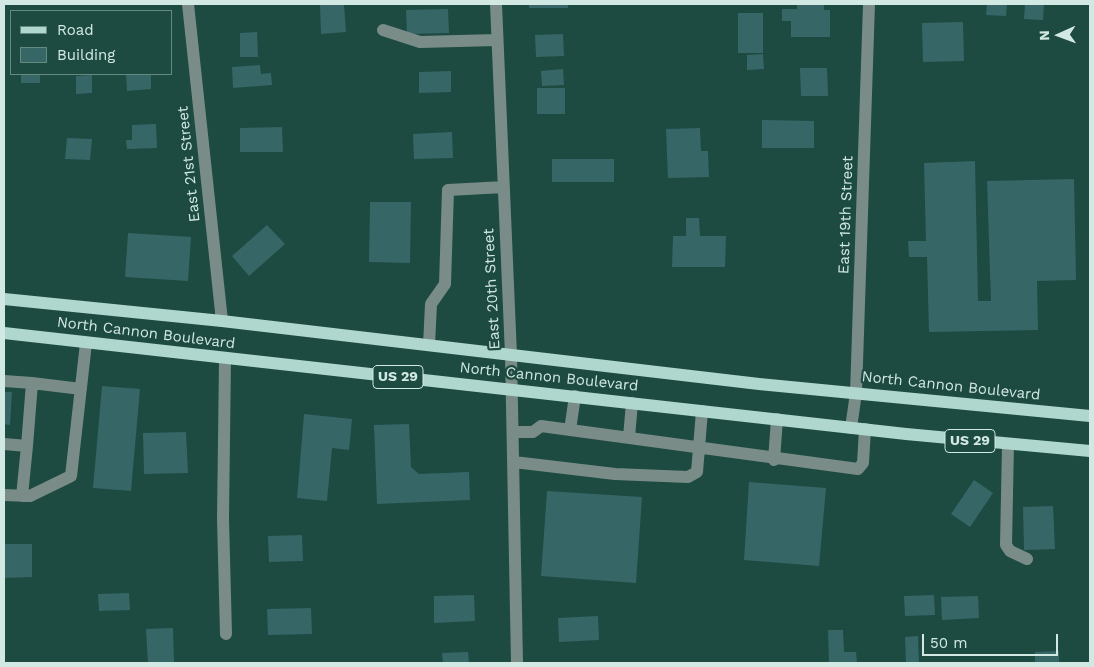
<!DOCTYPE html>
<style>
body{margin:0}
#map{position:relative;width:1094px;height:667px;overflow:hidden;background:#1d4a41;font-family:"Work Sans",sans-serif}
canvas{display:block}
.frame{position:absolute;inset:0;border:5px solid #d2e9e3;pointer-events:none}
.legend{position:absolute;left:10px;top:10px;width:162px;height:65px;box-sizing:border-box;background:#1d4a41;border:1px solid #658a82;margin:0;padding:6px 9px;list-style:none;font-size:15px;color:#d2e9e3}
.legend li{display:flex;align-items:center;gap:10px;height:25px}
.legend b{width:25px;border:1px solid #658a82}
.north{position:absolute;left:1034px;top:10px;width:50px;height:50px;-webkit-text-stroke:4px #1d4a41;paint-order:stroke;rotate:268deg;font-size:14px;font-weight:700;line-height:20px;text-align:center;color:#d2e9e3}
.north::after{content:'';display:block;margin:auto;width:18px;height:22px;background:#d2e9e3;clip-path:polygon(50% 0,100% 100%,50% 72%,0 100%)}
.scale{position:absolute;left:922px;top:634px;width:136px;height:22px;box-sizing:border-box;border:2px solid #d2e9e3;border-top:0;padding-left:6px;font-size:15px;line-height:18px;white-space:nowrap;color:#d2e9e3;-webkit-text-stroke:4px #1d4a41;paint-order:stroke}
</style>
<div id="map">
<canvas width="1094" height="667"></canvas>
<div class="frame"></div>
<ul class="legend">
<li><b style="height:6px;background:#afd7cd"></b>Road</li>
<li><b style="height:14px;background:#376667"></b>Building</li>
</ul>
<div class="north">N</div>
<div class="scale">50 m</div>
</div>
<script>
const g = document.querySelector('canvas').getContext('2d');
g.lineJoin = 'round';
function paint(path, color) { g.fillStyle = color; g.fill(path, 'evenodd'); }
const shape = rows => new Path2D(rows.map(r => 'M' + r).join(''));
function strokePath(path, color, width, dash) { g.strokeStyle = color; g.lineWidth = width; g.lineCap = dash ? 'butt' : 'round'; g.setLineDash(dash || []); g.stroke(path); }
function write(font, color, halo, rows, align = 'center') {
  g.font = font + ' "Work Sans",sans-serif'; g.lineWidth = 4.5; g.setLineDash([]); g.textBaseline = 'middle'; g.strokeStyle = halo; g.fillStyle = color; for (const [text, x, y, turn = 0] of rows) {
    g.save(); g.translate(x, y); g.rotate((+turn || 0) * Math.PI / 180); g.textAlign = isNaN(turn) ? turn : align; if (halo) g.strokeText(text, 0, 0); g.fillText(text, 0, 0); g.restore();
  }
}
paint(shape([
 [320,4,344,4,346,32,321,34],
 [529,4,568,4,568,8,529,8],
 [797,4,824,4,824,10,830,10,830,37,791,37,791,21,782,21,782,9,797,9],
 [987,4,1007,4,1006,16,986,15],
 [1025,4,1044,4,1043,20,1024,19],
 [448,9,449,33,407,34,406,10],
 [738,13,763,13,763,53,738,53],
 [963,22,964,61,923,62,922,23],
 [257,32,258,57,240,57,240,33],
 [563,34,564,56,536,57,535,35],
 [763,54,764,69,747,70,747,55],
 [260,65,261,74,271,73,272,85,233,88,232,67],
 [800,68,827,68,828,96,801,96],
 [563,69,564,85,542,86,541,71],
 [451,71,451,92,419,93,419,72],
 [21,74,40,74,40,83,21,83],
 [126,74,151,74,151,89,127,91],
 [92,75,92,93,76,94,76,76],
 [537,88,565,88,565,114,537,114],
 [762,120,814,121,814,148,762,148],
 [156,124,157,148,127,149,126,140,132,140,132,125],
 [282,127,283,152,240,152,240,128],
 [700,128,701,151,708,151,709,177,668,178,666,129],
 [452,132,453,158,414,159,413,134],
 [67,138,92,139,90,160,65,159],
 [552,159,614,159,614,182,552,182],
 [975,161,978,301,991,301,987,181,1074,179,1076,280,1037,281,1038,330,929,332,927,257,909,257,908,241,926,241,924,163],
 [370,202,411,202,410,263,369,262],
 [686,218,699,218,700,236,726,236,725,267,672,267,673,236,686,236],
 [267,225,285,244,249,276,232,256],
 [128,233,191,237,188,281,125,277],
 [102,386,140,389,131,491,93,488],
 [4,392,12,392,10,425,4,424],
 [304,414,352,419,349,450,332,448,327,501,297,498],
 [409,424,411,467,419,474,469,472,470,500,377,504,374,425],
 [186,432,188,473,144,474,143,433],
 [974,480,993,493,970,527,951,514],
 [749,482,826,488,819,566,744,560],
 [547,491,642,497,636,583,541,576],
 [1053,506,1055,549,1024,550,1023,507],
 [302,535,303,561,269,562,268,536],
 [4,544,32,544,32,577,4,578],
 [129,593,130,610,99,611,98,594],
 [474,595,475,621,434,623,434,596],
 [934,595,935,615,905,616,904,596],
 [978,596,979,618,942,620,941,597],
 [311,608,312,634,268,635,267,609],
 [598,616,599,640,559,642,558,618],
 [173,628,174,663,148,663,146,629],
 [828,630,843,630,844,652,856,652,857,663,829,663],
 [918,636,919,663,906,663,905,637],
 [1059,651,1059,663,1035,663,1035,652],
 [468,652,469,663,443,663,442,653]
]), '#376667');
strokePath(shape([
 [188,4,222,321],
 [496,4,511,355,517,663],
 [383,30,420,42,497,40],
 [429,345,431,304,445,284,448,190,504,187],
 [225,359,223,519,226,634],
 [4,381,32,383,27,446,4,444],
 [32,383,81,389],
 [851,428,856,393,869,4],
 [570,430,575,396],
 [513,432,533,432,541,426,858,469,863,463,865,429],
 [629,437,632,403],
 [1008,444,1006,545,1010,551,1027,559],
 [774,460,777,419],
 [514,462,615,474,688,477,697,472,702,411],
 [4,495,30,496,71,476,86,343],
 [22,496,27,446]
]), '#798c87', 12);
strokePath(shape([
 [4,299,222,321,759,384,1090,416],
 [4,333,906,434,1090,451]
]), '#afd7cd', 12);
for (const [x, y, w] of [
 [398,377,50],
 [970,441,50]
]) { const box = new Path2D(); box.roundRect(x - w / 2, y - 11.5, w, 23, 4); g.fillStyle = '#1d4a41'; g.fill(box); strokePath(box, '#d2e9e3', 1); }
write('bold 14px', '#d2e9e3', null, [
 ["US 29",398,377],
 ["US 29",970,441]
]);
write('15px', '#d2e9e3', '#1d4a41', [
 ["East 21st Street",189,164,-96],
 ["East 19th Street",846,215,-88],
 ["East 20th Street",492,289,-93],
 ["North Cannon Boulevard",146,333,7],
 ["North Cannon Boulevard",549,377,6],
 ["North Cannon Boulevard",951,386,6]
]);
</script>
